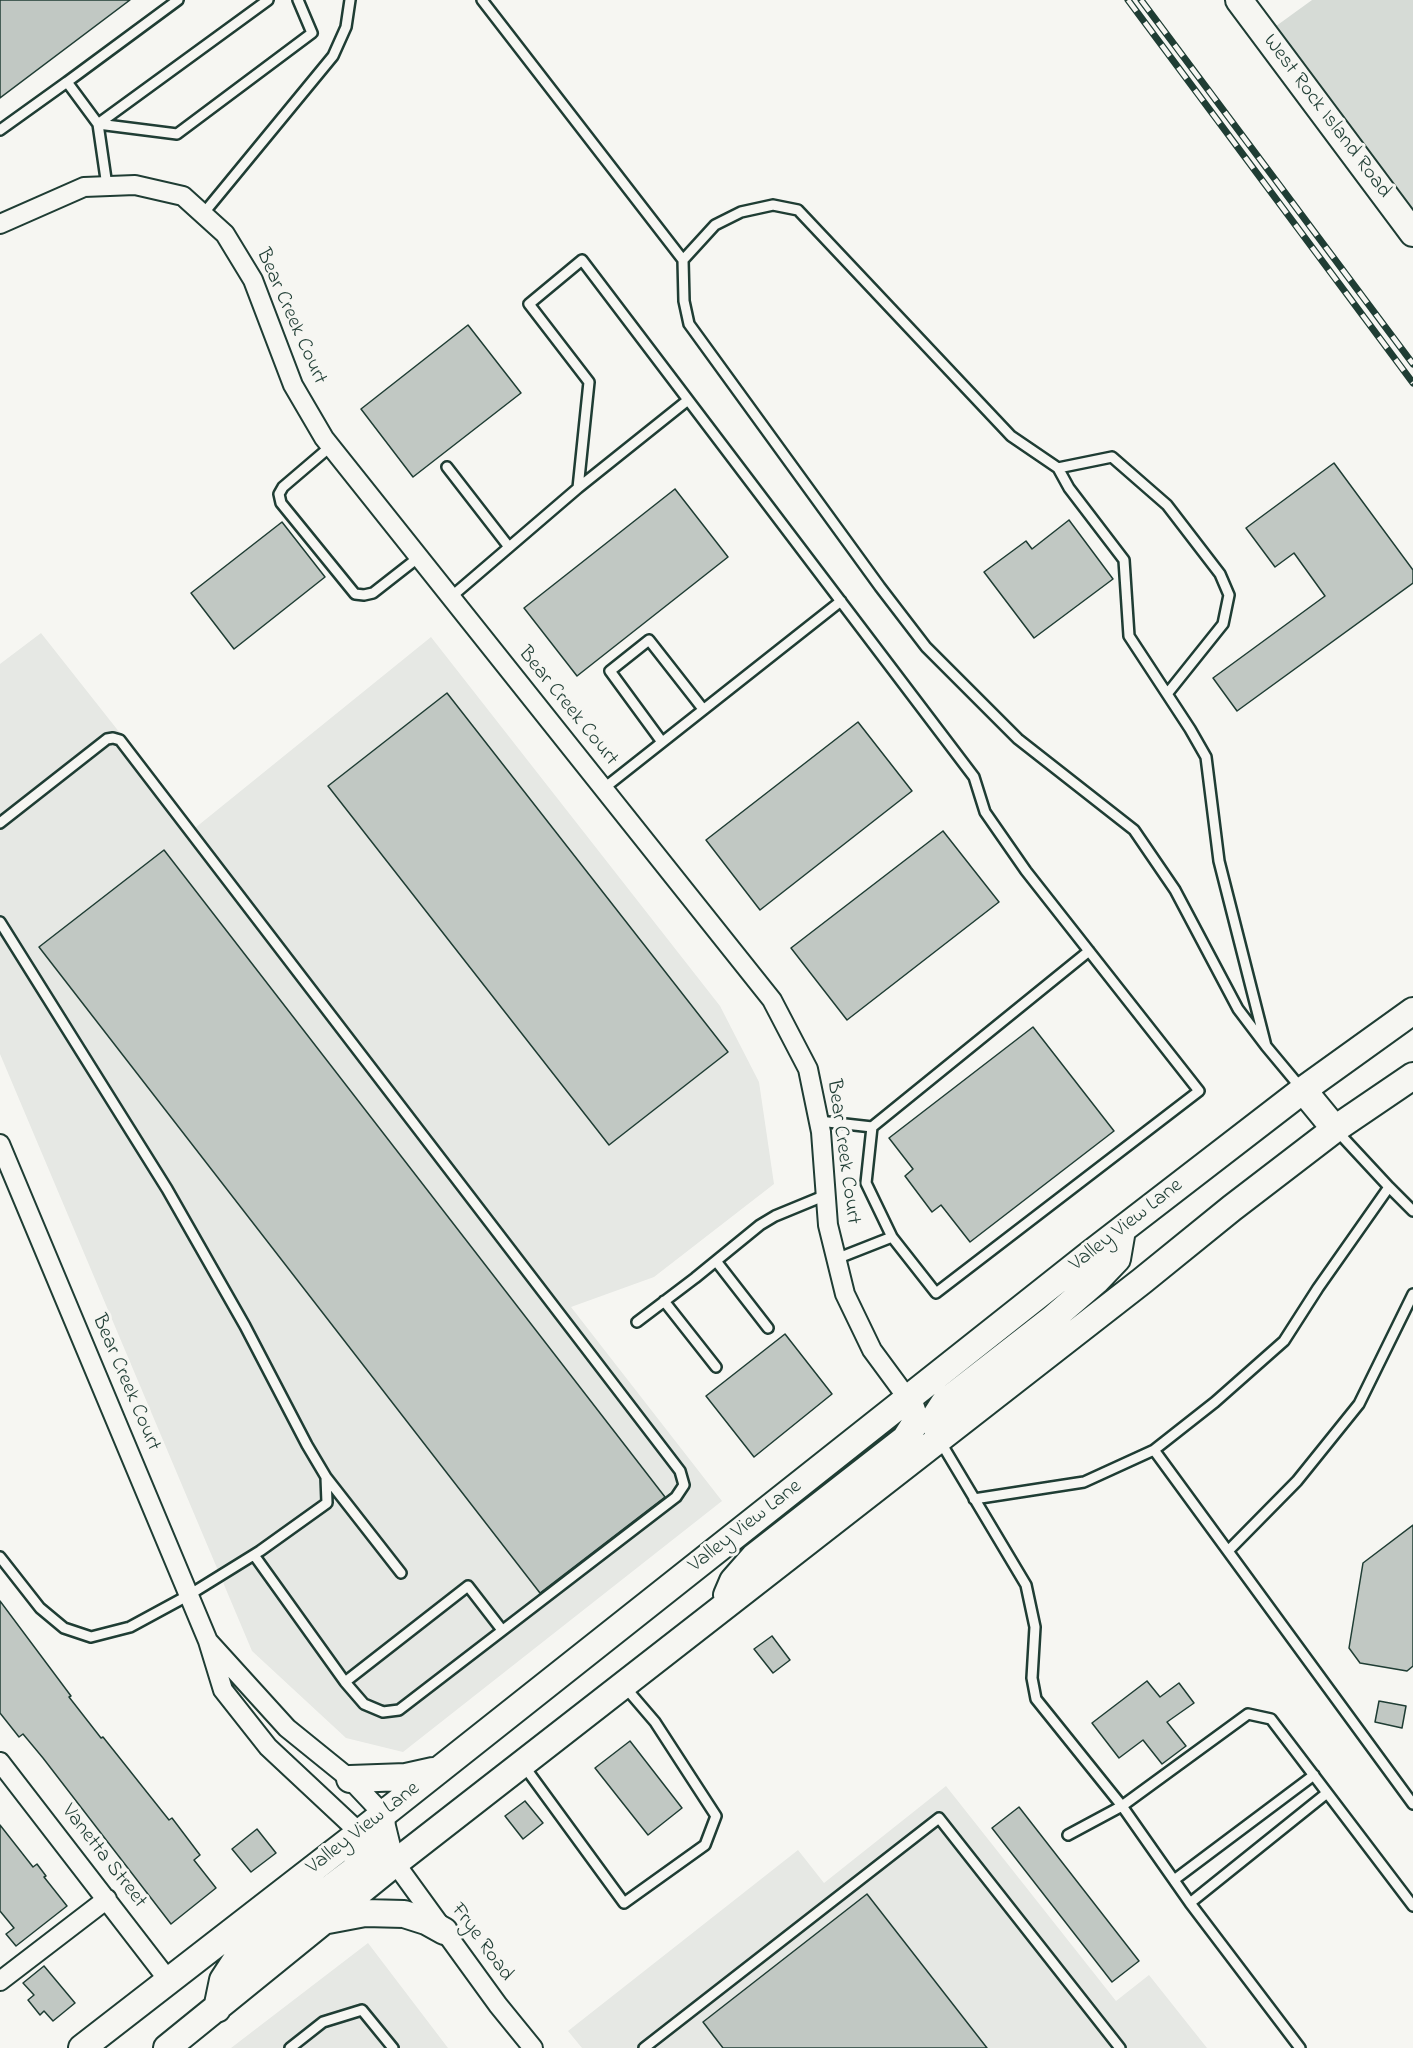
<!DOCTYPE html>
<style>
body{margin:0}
canvas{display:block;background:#f6f6f2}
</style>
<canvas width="1413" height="2048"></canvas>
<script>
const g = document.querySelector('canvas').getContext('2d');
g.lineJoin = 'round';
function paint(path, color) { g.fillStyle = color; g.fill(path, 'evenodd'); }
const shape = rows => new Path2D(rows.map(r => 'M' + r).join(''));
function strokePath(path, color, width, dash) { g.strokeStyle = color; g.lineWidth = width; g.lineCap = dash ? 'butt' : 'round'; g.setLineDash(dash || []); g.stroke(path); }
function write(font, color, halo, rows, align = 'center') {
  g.font = font + ' "Indie Flower",sans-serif'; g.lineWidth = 6; g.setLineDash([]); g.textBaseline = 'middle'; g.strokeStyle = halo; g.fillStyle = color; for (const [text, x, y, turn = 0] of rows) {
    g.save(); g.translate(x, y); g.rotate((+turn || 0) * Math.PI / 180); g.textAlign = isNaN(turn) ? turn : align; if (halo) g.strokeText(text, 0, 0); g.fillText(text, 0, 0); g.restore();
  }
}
paint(shape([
 [41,633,195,828,431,637,720,1006,759,1082,774,1184,654,1277,571,1307,722,1501,403,1752,346,1738,252,1651,0,1054,0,664],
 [946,1786,1116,2001,1149,1975,1207,2048,582,2048,568,2031,798,1850,824,1883],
 [368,1943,448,2048,231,2048]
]), '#e6e8e4');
paint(shape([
 [1312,0,1413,0,1413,222,1272,29]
]), '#d6dbd6');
const building = shape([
 [0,0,130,0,0,98,0,0],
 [468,325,521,393,413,477,361,409,468,325],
 [1334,463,1413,570,1413,583,1237,711,1213,678,1325,596,1294,553,1275,567,1246,528,1334,463],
 [675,489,728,557,577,676,524,608,675,489],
 [1069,520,1113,579,1034,638,984,572,1026,541,1032,549,1069,520],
 [282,522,325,577,234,649,191,593,282,522],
 [447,693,728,1052,609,1145,328,786,447,693],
 [858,722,912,791,760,910,706,840,858,722],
 [943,831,999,902,847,1020,791,948,943,831],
 [164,850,665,1497,540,1593,39,947,164,850],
 [1033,1027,1114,1131,970,1242,941,1205,932,1212,905,1176,913,1169,889,1138,1033,1027],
 [785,1334,832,1394,754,1457,706,1396,785,1334],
 [1413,1525,1413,1666,1407,1671,1360,1663,1349,1648,1363,1563,1413,1525],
 [0,1601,71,1696,69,1697,101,1738,103,1737,169,1820,172,1818,200,1855,194,1860,216,1888,171,1924,43,1758,23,1734,19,1737,0,1713,0,1601],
 [772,1636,790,1660,773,1673,754,1649,772,1636],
 [1147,1681,1160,1697,1179,1683,1194,1703,1167,1722,1186,1746,1162,1764,1143,1740,1119,1758,1092,1723,1147,1681],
 [1379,1701,1406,1706,1402,1728,1375,1722,1379,1701],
 [630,1741,682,1808,648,1835,595,1768,630,1741],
 [525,1801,543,1823,523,1839,505,1816,525,1801],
 [1019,1807,1139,1961,1112,1982,992,1828,1019,1807],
 [0,1825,33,1867,37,1864,46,1876,44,1877,67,1906,16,1946,6,1934,14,1928,0,1911,0,1825],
 [257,1829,276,1853,251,1872,232,1849,257,1829],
 [867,1894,987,2048,723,2048,703,2022,867,1894],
 [44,1966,75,2003,53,2021,44,2011,40,2015,28,2000,34,1995,23,1983,44,1966]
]);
paint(building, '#c1c8c3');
strokePath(building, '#1f3d34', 1.5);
const service = shape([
 [482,0,683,260],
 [67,82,178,0],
 [98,124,177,134,312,33,298,0],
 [98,124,268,0],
 [0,130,67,82,98,124,107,186],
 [203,214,333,56,346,27,350,0],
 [331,446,283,487,279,494,281,503,355,594,364,595,373,593,419,557],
 [447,467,509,547],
 [1058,468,1112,457,1167,505,1220,574,1229,595,1223,624,1167,694],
 [578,488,688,400],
 [451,597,578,488,589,382,529,304,582,260,974,777,985,812,1026,871,1199,1091,936,1293,892,1237,836,1259],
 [662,742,610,671,649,640,703,709],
 [603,789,841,601],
 [0,823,107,739,113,738,120,740,680,1471,684,1485,676,1497,399,1710,383,1712,364,1704,345,1682,254,1555],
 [0,922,167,1189,245,1326,307,1445,326,1477,327,1503,260,1551,189,1595,130,1627,91,1637,64,1628,40,1608,0,1557],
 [1266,1046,1219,861,1206,757,1190,729,1129,636,1124,560,1069,488,1058,468,1011,436,798,210,773,205,741,212,715,225,683,260,684,301,689,324,880,587,926,647,1018,739,1134,830,1175,890,1238,1009,1266,1046,1301,1088],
 [819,1121,872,1127,866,1183,892,1237],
 [872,1127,1089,951],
 [1389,1187,1413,1211],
 [716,1261,768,1328],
 [664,1301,716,1367],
 [637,1322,695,1278,760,1225,775,1216,826,1195],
 [940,1441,1026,1585,1035,1627,1032,1678,1036,1699,1122,1806,1190,1903,1300,2048],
 [1154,1450,1413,1804],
 [326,1477,401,1573],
 [974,1499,1084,1482,1154,1450,1215,1402,1284,1341,1318,1288,1389,1187,1337,1131],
 [1228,1551,1297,1481,1359,1404,1413,1294],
 [345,1682,468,1586,502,1630],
 [524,1766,624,1903,705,1845,716,1816,655,1722,625,1687],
 [1068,1835,1122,1806,1248,1714,1271,1719,1413,1906],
 [1174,1880,1314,1775],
 [1190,1903,1327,1793],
 [290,2048,323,2022,362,2010,393,2048],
 [644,2048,939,1818,1120,2048]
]);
const minor = shape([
 [0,224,84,187,135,185,183,196,225,234,253,280,293,385,324,438,772,1000,808,1069,821,1132,828,1225,845,1294,872,1350,914,1407],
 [0,1144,208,1641,223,1690,268,1747,360,1833,395,1863,383,1814,350,1779,287,1728,208,1641],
 [0,1762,169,1981],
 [395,1863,498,2005,533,2048],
 [0,1981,107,1899]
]);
const secondary = shape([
 [1239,0,1413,233],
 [1303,1090,1335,1129],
 [939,1439,935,1417,944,1403,1052,1319,1096,1281,1117,1259,1122,1230],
 [727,1595,733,1581,754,1557,905,1439,916,1422,908,1399],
 [350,1779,406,1777,433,1771],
 [328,1920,365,1913,404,1914,426,1921,444,1931],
 [217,2009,223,1980,236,1960,353,1871,376,1846,383,1814],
 [82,2048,367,1827,1089,1255,1303,1090,1413,1011],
 [167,2048,395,1863,1142,1281,1232,1208,1335,1129,1413,1076]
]);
strokePath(service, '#1f3d34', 14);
strokePath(minor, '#1f3d34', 22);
strokePath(secondary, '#1f3d34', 30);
strokePath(service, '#f6f6f2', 9);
strokePath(minor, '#f6f6f2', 18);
strokePath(secondary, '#f6f6f2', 26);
const rail = shape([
 [1128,0,1413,383],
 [1141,0,1413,364]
]);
strokePath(rail, '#1f3d34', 7);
strokePath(rail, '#f6f6f2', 4.5, [14]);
write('21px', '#1f3d34', '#f6f6f2', [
 ["West Rock Island Road",1326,117,53],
 ["Bear Creek Court",290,317,66],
 ["Bear Creek Court",567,707,51],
 ["Bear Creek Court",842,1152,82],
 ["Valley View Lane",1127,1226,-38],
 ["Bear Creek Court",125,1383,67],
 ["Valley View Lane",746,1527,-38],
 ["Valley View Lane",364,1829,-38],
 ["Vanetta Street",103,1857,52],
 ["Frye Road",481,1943,54]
]);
</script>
